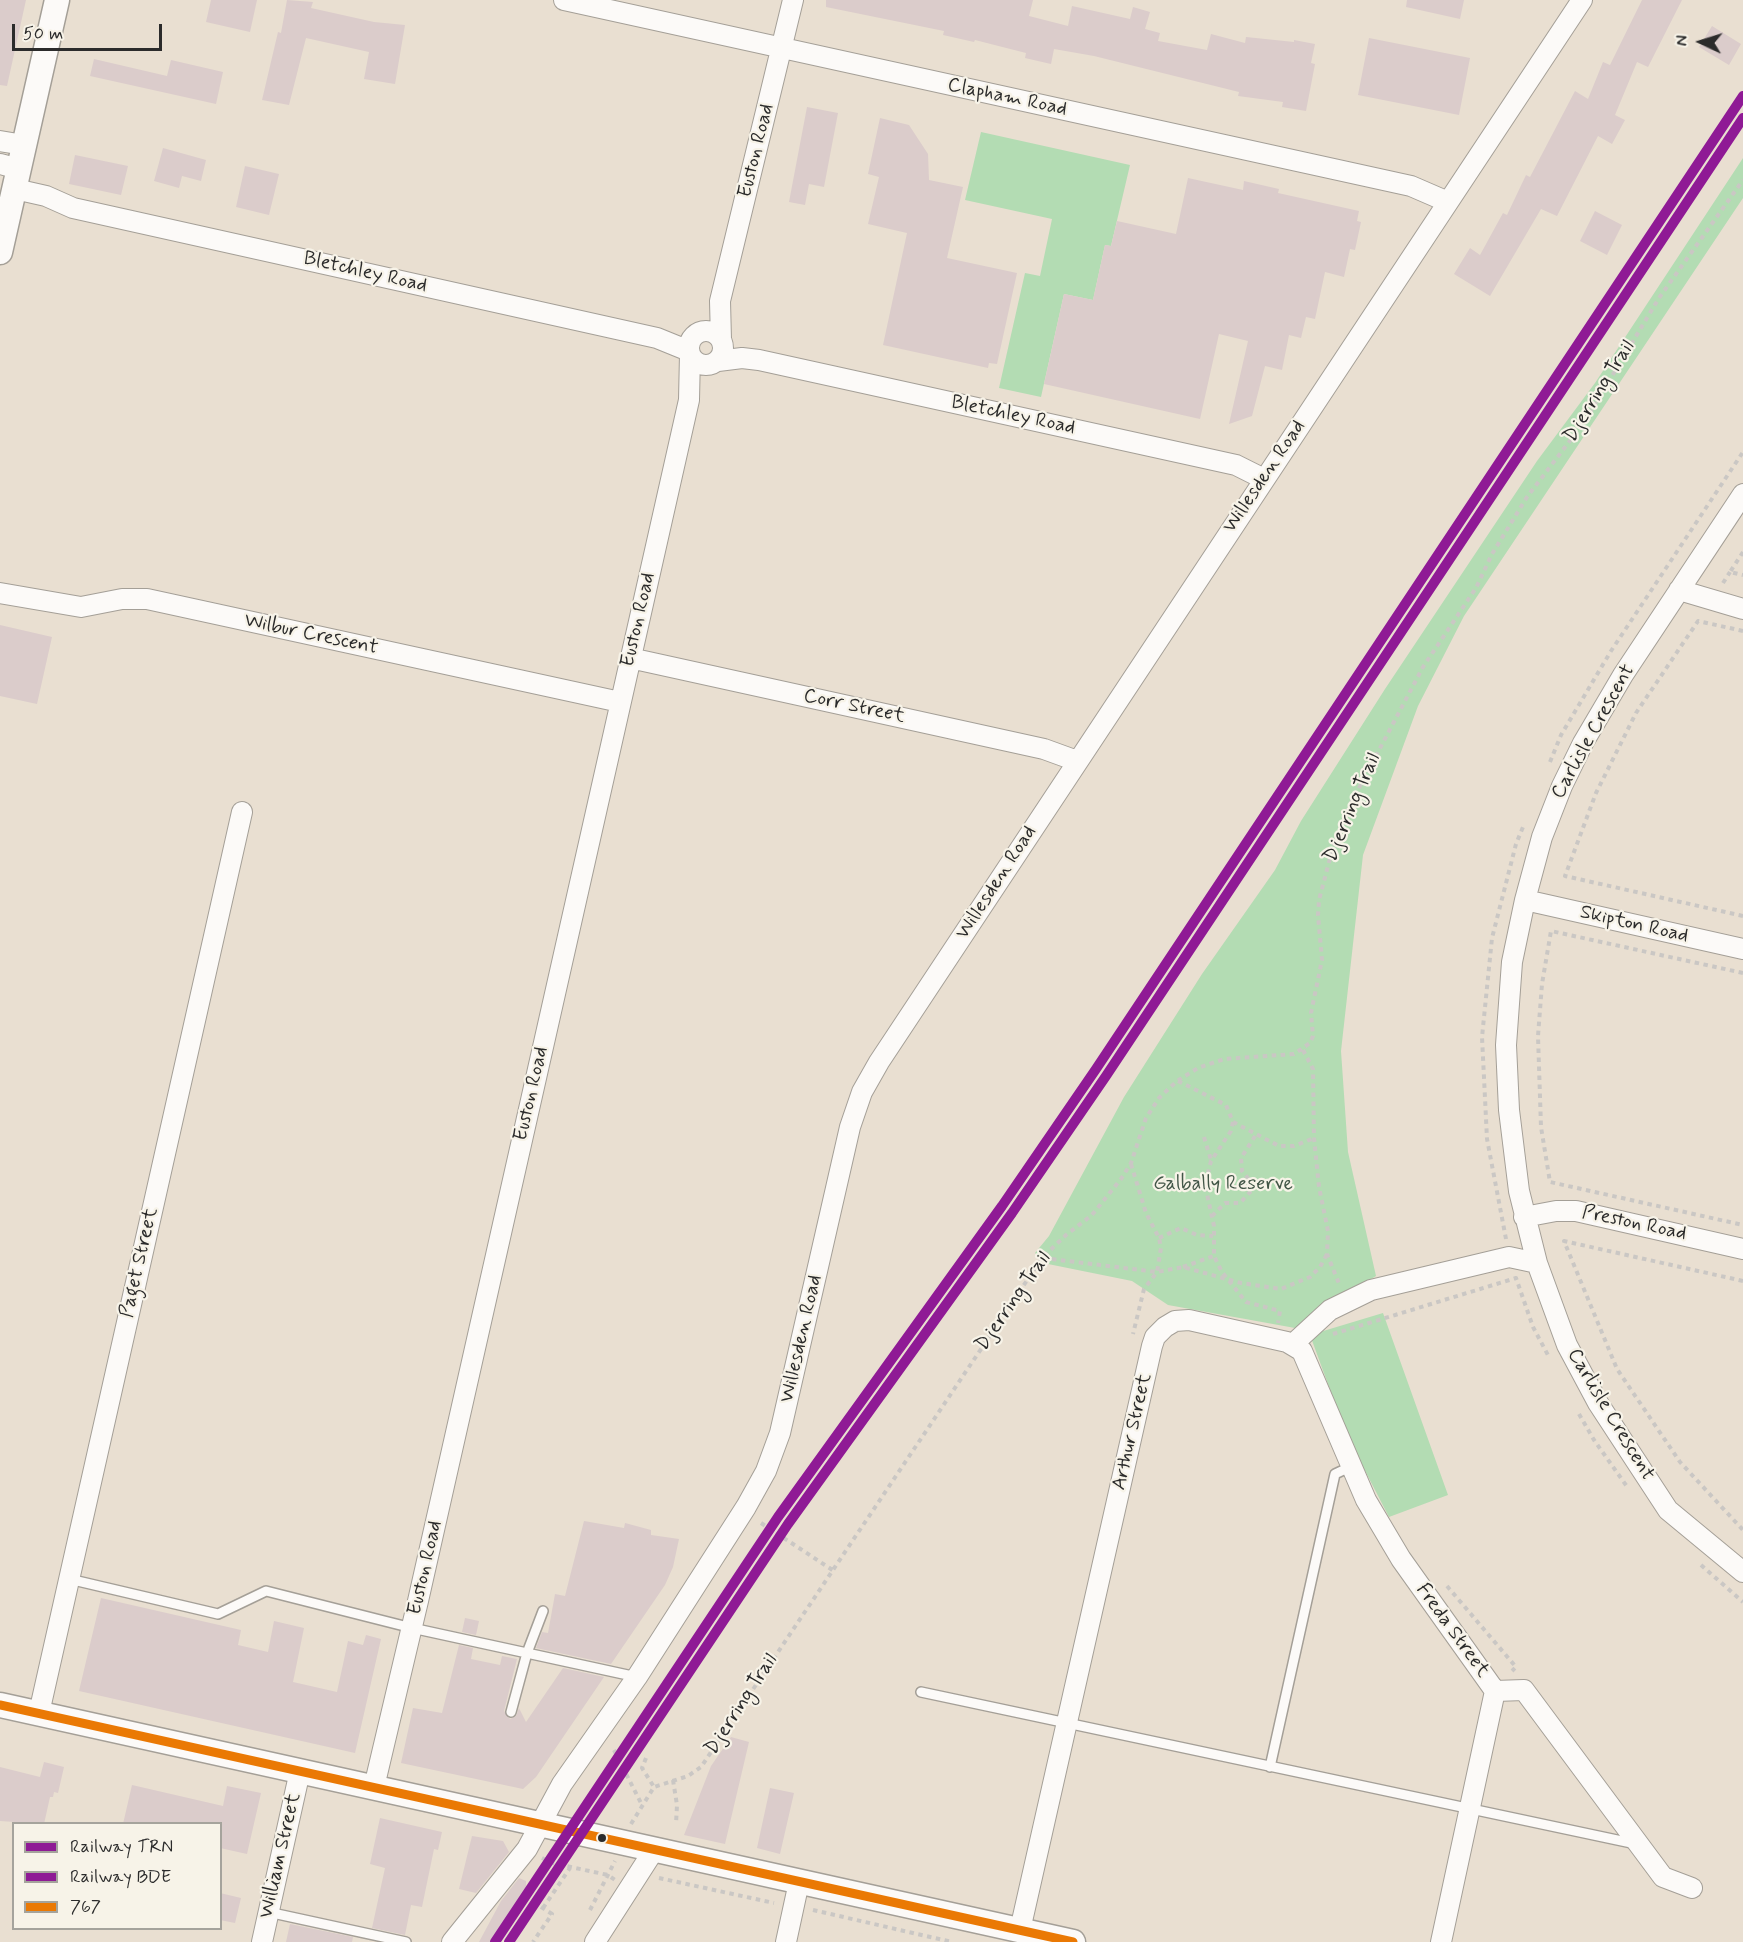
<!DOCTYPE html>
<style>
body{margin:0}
#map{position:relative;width:1743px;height:1942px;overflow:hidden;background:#e9dfd1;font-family:Mynerve,sans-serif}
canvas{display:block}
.legend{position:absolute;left:12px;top:1822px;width:210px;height:108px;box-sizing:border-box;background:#f7f3e8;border:2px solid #a5a39c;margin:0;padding:8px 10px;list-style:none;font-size:18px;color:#2b2b2b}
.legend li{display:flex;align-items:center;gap:12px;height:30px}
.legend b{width:30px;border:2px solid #a5a39c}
.north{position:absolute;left:1671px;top:12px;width:60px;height:60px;-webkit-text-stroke:4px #f7f3e8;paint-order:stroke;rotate:274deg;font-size:16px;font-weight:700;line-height:24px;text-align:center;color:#2b2b2b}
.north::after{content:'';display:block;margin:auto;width:21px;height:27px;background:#2b2b2b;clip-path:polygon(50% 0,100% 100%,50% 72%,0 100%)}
.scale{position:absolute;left:12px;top:24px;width:150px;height:27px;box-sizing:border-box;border:3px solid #2b2b2b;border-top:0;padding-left:8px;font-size:18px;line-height:21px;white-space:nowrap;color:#2b2b2b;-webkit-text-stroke:4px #f7f3e8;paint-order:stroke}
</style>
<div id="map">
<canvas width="1743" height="1942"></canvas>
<ul class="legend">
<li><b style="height:8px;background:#8f1a95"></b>Railway TRN</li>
<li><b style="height:8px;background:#8f1a95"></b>Railway BDE</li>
<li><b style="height:8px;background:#ea7904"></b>767</li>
</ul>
<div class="north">N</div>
<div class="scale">50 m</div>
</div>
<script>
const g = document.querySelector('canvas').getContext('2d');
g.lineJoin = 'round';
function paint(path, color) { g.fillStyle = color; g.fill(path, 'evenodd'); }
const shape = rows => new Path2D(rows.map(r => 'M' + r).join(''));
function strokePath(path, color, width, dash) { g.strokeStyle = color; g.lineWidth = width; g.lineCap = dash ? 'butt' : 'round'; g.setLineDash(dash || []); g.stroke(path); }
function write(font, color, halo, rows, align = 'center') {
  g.font = font + ' Mynerve,sans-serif'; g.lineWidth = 4.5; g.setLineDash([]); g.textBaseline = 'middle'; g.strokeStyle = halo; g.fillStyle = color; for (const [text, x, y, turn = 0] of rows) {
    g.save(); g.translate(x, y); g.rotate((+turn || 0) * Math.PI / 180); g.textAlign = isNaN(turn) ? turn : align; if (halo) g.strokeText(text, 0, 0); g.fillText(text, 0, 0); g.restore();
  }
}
paint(shape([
 [981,132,1130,165,1111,246,1105,245,1093,300,1064,294,1041,397,999,388,1025,273,1040,276,1052,219,965,200],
 [1743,158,1743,198,1464,616,1418,706,1363,855,1341,1051,1348,1152,1376,1276,1295,1328,1168,1305,1132,1281,1048,1264,1035,1253,1049,1236,1124,1097,1202,974,1275,870,1301,821,1385,689,1537,461,1595,383],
 [1383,1313,1448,1495,1389,1517,1347,1436,1310,1335]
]), '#b3dcb3');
paint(shape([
 [0,0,26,0,7,86,0,85],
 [211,0,257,0,250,32,206,22],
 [287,0,313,2,311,8,374,22,405,25,395,84,364,79,369,52,306,38,289,105,262,100,278,32,281,33],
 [826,0,1033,0,1029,16,1068,26,1072,6,1130,19,1133,7,1150,12,1145,29,1160,33,1158,41,1207,50,1211,34,1245,43,1246,37,1294,42,1294,40,1315,44,1311,63,1315,64,1306,111,1282,107,1283,102,1238,96,1239,92,1094,56,1054,49,1051,64,1025,58,1026,53,975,40,974,42,943,35,944,31,826,7],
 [1407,0,1464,0,1460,19,1406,7],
 [1642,0,1682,0,1648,67,1637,62,1615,115,1625,120,1612,144,1598,136,1557,216,1541,209,1490,296,1454,274,1470,248,1480,255,1503,213,1507,215,1526,175,1530,177,1575,91,1588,99,1603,62,1610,65],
 [1712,26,1741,44,1729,65,1699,47],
 [1369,38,1470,58,1459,115,1358,95],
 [94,59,167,76,171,60,223,72,216,104,90,76],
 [807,107,838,113,824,187,809,184,805,205,789,202],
 [880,118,909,125,928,154,929,180,963,187,947,258,1017,273,997,364,989,363,988,368,883,345,907,233,868,224,879,177,868,174],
 [163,148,206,160,201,181,182,176,179,188,154,181],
 [75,155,128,166,121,195,69,184],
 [245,166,279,174,269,215,236,207],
 [1188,178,1243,190,1244,181,1279,189,1278,193,1359,211,1357,221,1361,222,1355,250,1350,249,1344,277,1325,272,1315,319,1306,317,1301,338,1289,335,1282,370,1265,366,1252,416,1229,424,1248,341,1219,334,1200,419,1044,384,1064,294,1093,300,1105,245,1111,246,1117,221,1176,234],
 [1595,211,1622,225,1607,255,1580,241],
 [0,625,52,637,37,704,0,696],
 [584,1521,624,1528,625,1523,651,1530,651,1535,679,1539,673,1567,665,1585,611,1664,536,1648,542,1632,548,1633,555,1594,565,1596],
 [101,1598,241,1630,238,1645,268,1652,274,1621,304,1628,293,1682,337,1692,348,1641,363,1645,366,1635,381,1639,355,1753,79,1691],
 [465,1618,479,1621,476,1635,462,1632],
 [459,1645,473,1648,471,1659,500,1665,502,1656,517,1659,504,1711,510,1719,516,1716,519,1708,526,1722,563,1668,604,1677,536,1777,523,1789,401,1763,413,1708,442,1713],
 [731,1737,749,1742,725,1844,684,1835,711,1766],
 [44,1762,64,1767,58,1793,54,1792,53,1797,50,1797,44,1824,0,1821,0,1767,40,1777],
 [132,1785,223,1806,227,1786,261,1793,247,1854,220,1848,220,1824,123,1824],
 [770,1788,794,1793,780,1854,757,1848],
 [380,1818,442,1832,438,1850,434,1849,422,1907,411,1905,405,1935,372,1928,385,1868,370,1864],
 [472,1836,503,1841,509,1852,476,1893,459,1889],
 [519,1878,526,1881,526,1898,497,1942,479,1942,501,1901],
 [220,1893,241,1898,235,1923,220,1920],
 [290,1924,353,1937,352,1942,286,1942]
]), '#dbcccb');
const service = shape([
 [69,1579,218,1614,266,1591,412,1628,637,1677],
 [921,1692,1636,1844],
 [511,1712,527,1653,543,1611],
 [1270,1767,1335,1474,1350,1467],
 [268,1912,406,1942]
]);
const minor = shape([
 [564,0,1411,186,1448,202],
 [0,141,24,145],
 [0,164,19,169],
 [15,189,46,196,73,208,657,338,689,351],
 '689 348a17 17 0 1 1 34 0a17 17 0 1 1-34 0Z',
 [721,340,720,301,793,0],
 [718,361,742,358,759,360,1236,465,1264,479],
 [1743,494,1623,675,1583,743,1562,786,1542,837,1525,900,1512,962,1506,1045,1509,1110,1519,1191,1537,1263,1567,1345,1598,1403,1668,1510,1743,1572],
 [1679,590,1743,609],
 [0,593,81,607,122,599,147,599,620,702],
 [630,658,1044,749,1077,761],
 [1525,900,1743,949],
 [1524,1217,1556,1211,1576,1211,1743,1249],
 [1293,1344,1330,1310,1371,1290,1509,1257,1537,1263],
 [1495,1691,1524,1690,1663,1877,1692,1888],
 [39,1713,242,812],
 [374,1787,418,1601,689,400,690,354],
 [1020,1930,1152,1346,1155,1337,1165,1327,1175,1321,1189,1320,1287,1342,1302,1351,1366,1500,1401,1559,1495,1691,1441,1942],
 [262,1942,300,1771],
 [452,1942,527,1849,562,1784,637,1677,746,1507,766,1471,780,1433,850,1127,862,1092,879,1062,1582,0],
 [595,1942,654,1850],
 [786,1942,799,1882]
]);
const tertiary = shape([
 [0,252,57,0],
 [0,1705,1073,1942]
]);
strokePath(service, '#a49f97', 12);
strokePath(minor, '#a49f97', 22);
strokePath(tertiary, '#a49f97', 27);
strokePath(shape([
 [1743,552,1730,572,1743,575],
 [1723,583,1730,572],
 [1743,631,1698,621,1636,713,1596,793,1565,876,1743,916],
 [1550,762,1561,735,1611,651,1743,452],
 [1743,973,1551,931,1542,984,1538,1036,1541,1127,1550,1182,1743,1225],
 [1303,1050,1313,1069,1314,1138,1319,1187,1328,1231,1327,1254,1340,1286],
 [1178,1081,1226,1105,1233,1122,1231,1131,1211,1161,1205,1185,1214,1226,1214,1256,1222,1272,1246,1302,1280,1311,1278,1323],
 [1233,1122,1279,1146,1294,1146,1314,1138],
 [1204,1137,1211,1160],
 [1131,1164,1146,1213,1159,1238,1161,1248,1157,1272,1144,1289,1133,1334],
 [1212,1216,1225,1203,1240,1203,1251,1191,1252,1183,1242,1171,1241,1158,1257,1133],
 [1159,1238,1181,1228,1197,1235,1213,1236],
 [1506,1239,1487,1139,1482,1037,1492,938,1516,844,1523,827],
 [1043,1258,1157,1272,1183,1267,1241,1283,1281,1289,1310,1277,1320,1267,1327,1254],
 [1183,1267,1214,1256],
 [1743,1281,1564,1241,1617,1369,1680,1462,1743,1530],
 [1333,1334,1516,1278,1533,1327,1549,1357],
 [1579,1414,1594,1440,1628,1488],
 [761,1523,834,1571],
 [1701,1565,1743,1602],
 [1447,1586,1516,1667,1512,1671],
 [614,1750,642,1805],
 [646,1758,642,1768,654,1787],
 [673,1780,677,1805,676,1824],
 [631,1824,654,1787,688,1776,701,1767,1042,1258,1066,1235,1092,1215,1121,1179,1131,1163,1146,1118,1159,1098,1177,1081,1198,1068,1224,1059,1294,1054,1310,1043,1313,1036,1311,1013,1322,960,1318,915,1319,900,1333,847,1351,803,1423,667,1476,588,1492,554,1527,497,1585,421,1659,298,1743,180],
 [542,1858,552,1863,608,1875,615,1880],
 [659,1878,774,1903],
 [543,1908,570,1868],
 [590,1910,615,1861],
 [813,1910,952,1942],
 [509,1942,535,1903,552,1914,533,1942]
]), '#cac7c4', 4, [4.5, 4.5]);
strokePath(service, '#fcfaf8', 9);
strokePath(minor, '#fcfaf8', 20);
strokePath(tertiary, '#fcfaf8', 24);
strokePath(shape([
 [0,1705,1073,1942]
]), '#ea7904', 9);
strokePath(shape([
 [495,1942,778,1517,1002,1206,1096,1069,1743,96]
]), '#8f1a95', 10);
strokePath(shape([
 [509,1942,788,1524,1012,1213,1106,1076,1743,118]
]), '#8f1a95', 10);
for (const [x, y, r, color] of [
 [602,1838,5,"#2b2b2b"]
]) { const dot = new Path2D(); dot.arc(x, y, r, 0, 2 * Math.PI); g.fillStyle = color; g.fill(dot); strokePath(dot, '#f7f3e8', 2); }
write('20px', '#2b2b2b', '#f7f3e8', [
 ["Clapham Road",1007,98,12],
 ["Euston Road",757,151,-76],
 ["Bletchley Road",365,273,13],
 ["Djerring Trail",1600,392,-58],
 ["Bletchley Road",1013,416,12],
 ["Willesden Road",1265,477,-56],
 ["Euston Road",639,620,-77],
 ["Wilbur Crescent",311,635,12],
 ["Corr Street",854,707,12],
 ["Carlisle Crescent",1594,732,-61],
 ["Djerring Trail",1353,808,-67],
 ["Willesden Road",997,883,-57],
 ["Skipton Road",1634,925,13],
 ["Euston Road",532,1094,-77],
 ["Preston Road",1634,1224,12],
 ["Paget Street",140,1263,-77],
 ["Djerring Trail",1014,1302,-55],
 ["Willesden Road",802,1339,-77],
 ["Carlisle Crescent",1610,1415,59],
 ["Arthur Street",1133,1432,-77],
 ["Euston Road",426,1568,-77],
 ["Freda Street",1452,1631,54],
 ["Djerring Trail",742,1705,-57],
 ["William Street",281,1856,-77]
]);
write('20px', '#425647', '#f7f3e8', [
 ["Galbally Reserve",1223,1185]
]);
</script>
